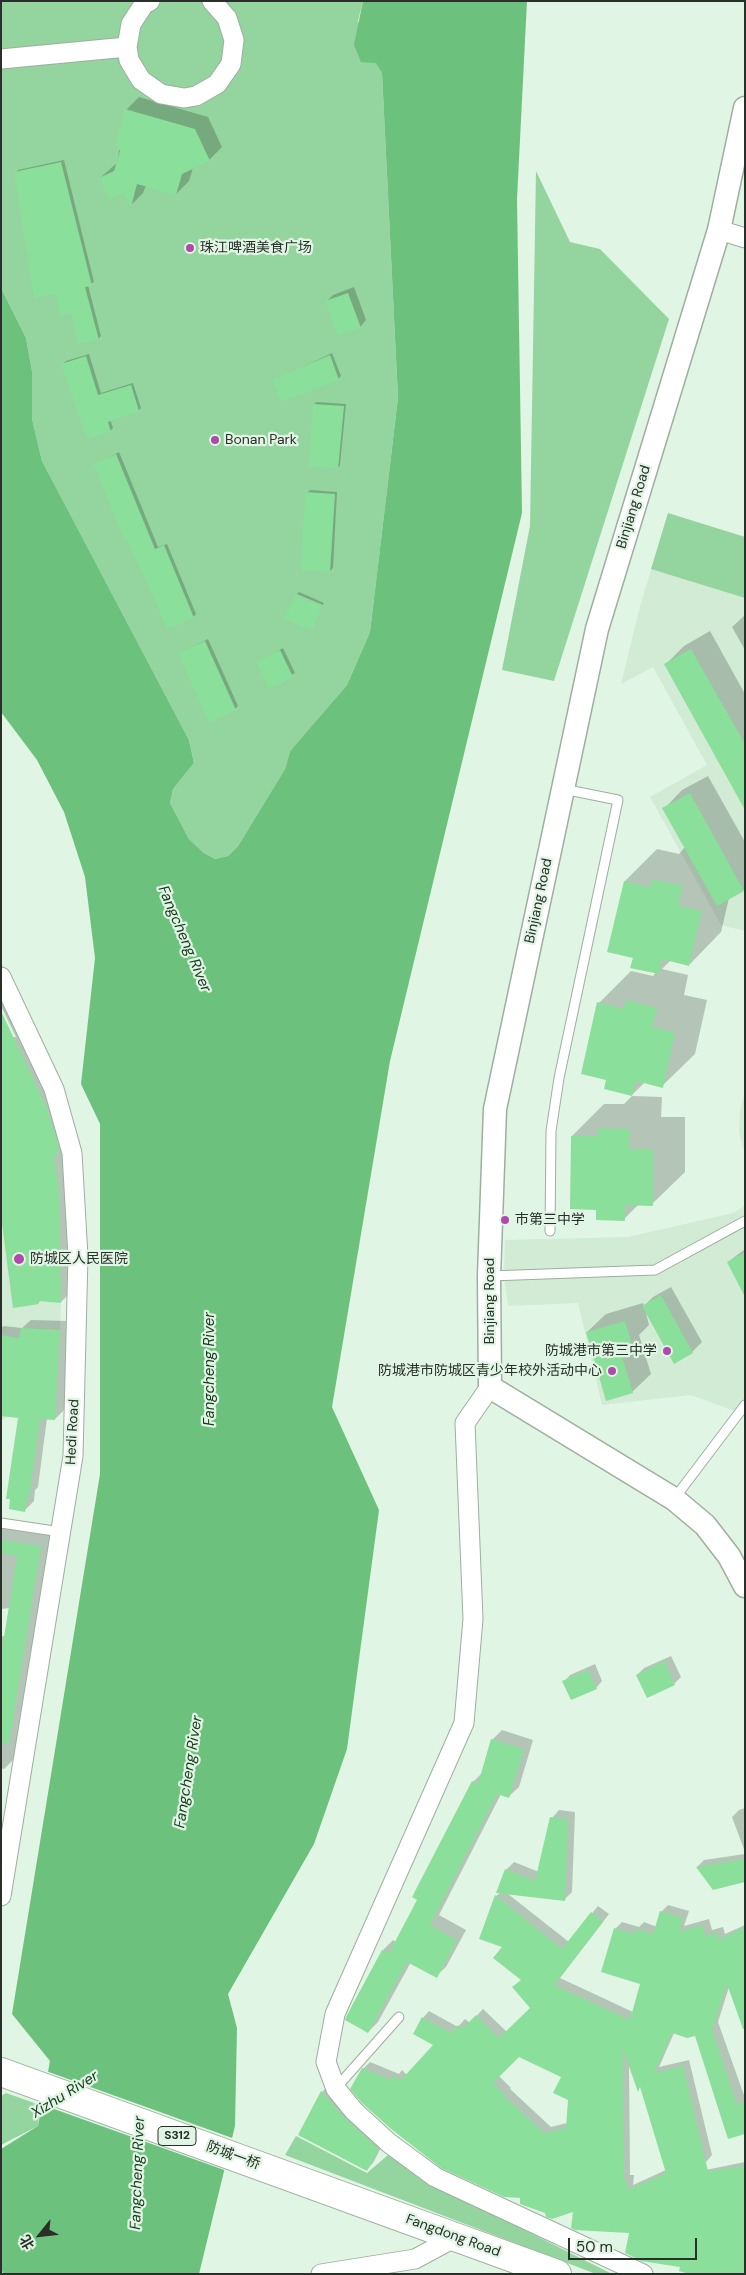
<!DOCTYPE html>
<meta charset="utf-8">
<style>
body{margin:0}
#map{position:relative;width:746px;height:2275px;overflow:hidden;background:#e1f5e4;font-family:"DM Sans","Noto Sans SC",sans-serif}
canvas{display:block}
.frame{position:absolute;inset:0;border:2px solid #283029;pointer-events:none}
.north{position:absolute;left:15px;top:2210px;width:50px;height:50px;-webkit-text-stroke:4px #e1f5e4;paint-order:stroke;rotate:241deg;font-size:14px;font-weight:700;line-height:20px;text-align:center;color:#283029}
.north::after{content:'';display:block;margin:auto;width:18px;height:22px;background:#283029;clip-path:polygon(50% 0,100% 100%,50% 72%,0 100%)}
.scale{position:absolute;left:568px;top:2238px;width:129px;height:22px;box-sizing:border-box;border:2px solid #283029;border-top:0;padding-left:6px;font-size:15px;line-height:18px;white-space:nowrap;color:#283029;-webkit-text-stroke:4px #e1f5e4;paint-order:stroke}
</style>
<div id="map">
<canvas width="746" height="2275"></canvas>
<div class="frame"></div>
<div class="north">北</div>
<div class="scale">50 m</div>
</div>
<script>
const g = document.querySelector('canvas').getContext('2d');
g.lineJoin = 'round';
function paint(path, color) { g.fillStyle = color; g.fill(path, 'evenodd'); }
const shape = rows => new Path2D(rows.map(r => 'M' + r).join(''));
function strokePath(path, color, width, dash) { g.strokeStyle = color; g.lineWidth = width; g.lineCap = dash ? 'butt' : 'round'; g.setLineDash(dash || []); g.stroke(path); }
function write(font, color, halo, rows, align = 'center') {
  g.font = font + ' "DM Sans","Noto Sans SC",sans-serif'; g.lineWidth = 4.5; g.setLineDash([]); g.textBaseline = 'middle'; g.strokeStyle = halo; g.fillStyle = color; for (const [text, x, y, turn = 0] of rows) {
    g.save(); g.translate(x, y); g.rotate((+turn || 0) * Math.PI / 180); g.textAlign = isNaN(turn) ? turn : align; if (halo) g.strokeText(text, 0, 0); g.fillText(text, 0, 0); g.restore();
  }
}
paint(shape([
 [668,513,745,537,745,931,721,925,650,797,707,765,653,667,621,684,639,610],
 [745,1090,745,1155,739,1132,740,1111],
 [24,1170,42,1301,61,1303,60,1330,21,1329,13,1415,2,1420,1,1422,1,1178],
 [745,1206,745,1415,691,1395,602,1405,578,1303,508,1306,504,1276,505,1240,628,1237,733,1213]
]), '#d1ebd5');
paint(shape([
 [1,1,363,1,358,21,382,73,398,398,370,632,347,685,290,751,285,769,238,846,228,856,215,859,204,853,189,839,170,803,173,789,194,763,189,740,42,461,32,419,32,371,26,338,1,288],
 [536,171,570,242,600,249,669,319,554,681,502,670,530,526],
 [668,513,745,537,745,598,651,569],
 [6,2093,40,2105,38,2126,1,2145,1,2096],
 [296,2136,367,2173,388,2155,435,2185,612,2274,596,2274,285,2155]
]), '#94d49e');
paint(shape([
 [363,1,527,1,517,199,522,513,390,1061,332,1407,379,1510,347,1749,314,1844,228,1994,237,2028,235,2126,199,2274,3,2274,1,2267,1,2149,38,2126,50,2061,12,2014,100,1474,100,1124,81,1084,95,958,85,877,64,812,37,760,1,712,1,288,26,338,32,371,32,419,42,461,189,740,194,763,173,789,170,803,189,839,204,853,215,859,228,856,238,846,285,769,290,751,347,685,370,632,398,398,382,73,376,63,361,62,354,45]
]), '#6cc17d');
paint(shape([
 [46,2071,235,2139,227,2171,40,2104]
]), '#e1f5e4');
paint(shape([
 [139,97,208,117,222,147,209,160,193,168,189,181,176,194,146,185,143,193,131,205,122,192,100,178,117,163,126,110],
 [64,160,94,282,88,285,101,336,98,339,72,312,15,173,18,170],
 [354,287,366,320,360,327,327,301,333,295],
 [332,353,341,376,338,379,274,381],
 [89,354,101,393,133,383,141,408,139,410,110,419,113,428,110,431,63,364,66,361],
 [317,402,346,404,340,465,338,468,314,404],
 [119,452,158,547,167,544,196,614,193,617,126,537,94,465],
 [310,490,337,492,333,568,330,571,307,493],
 [299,592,324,603,323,605,297,594],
 [745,615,745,650,732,627],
 [710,631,745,694,745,807,666,664,684,646],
 [208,639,238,706,235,709,180,653],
 [283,648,295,673,270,687,258,662],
 [708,776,745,842,745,889,729,898,721,932,689,965,671,960,662,969,688,975,684,995,707,1000,695,1054,662,1086,645,1082,632,1095,608,1079,599,1003,631,971,653,976,656,972,634,957,625,881,657,849,679,854,685,847,664,809,682,790],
 [1,963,62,1093,76,1287,61,1302,41,1300,38,1303,13,1037,16,1037,1,1006],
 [632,1096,662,1097,661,1117,685,1117,685,1172,652,1204,639,1204,624,1219,597,1208,572,1136,604,1104,624,1104],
 [745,1249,745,1294,728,1262],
 [671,1287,702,1342,692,1352,646,1313,649,1325,639,1335,651,1374,632,1392,587,1332,606,1314,643,1303,644,1306,653,1297],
 [31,1320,68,1321,64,1410,55,1419,47,1418,38,1487,35,1490,34,1501,25,1510,19,1417,1,1415,1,1328,4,1326,22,1328],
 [1,1528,51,1535,15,1758,4,1769,1,1768,1,1637,6,1635,10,1608,1,1609],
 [671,1656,681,1677,674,1684,637,1675,644,1668],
 [595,1664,602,1681,596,1688,564,1682,570,1675],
 [502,1730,533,1740,519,1787,509,1796,501,1794,439,1915,466,1930,446,1967,436,1976,411,1962,378,2022,368,2032,352,2006,383,1950,393,1940,396,1942,419,1900,473,1782,483,1772,492,1740],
 [745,1808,745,1852,732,1817,739,1810],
 [559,1810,575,1812,572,1892,564,1900,508,1894,569,1942,598,1906,609,1914,560,1978,633,2012,642,1983,615,1929,622,1922,639,1927,644,1922,657,1927,661,1912,668,1905,689,1911,684,1926,709,1919,712,1930,723,1927,725,1934,745,1925,745,2030,729,1987,718,2022,745,2098,745,2132,695,2034,674,2033,659,2067,689,2060,712,2155,706,2162,681,2175,745,2162,745,2274,682,2266,630,2232,574,2210,546,2212,521,2197,363,2069,370,2062,399,2074,402,2070,407,2075,435,2045,423,2018,429,2011,458,2027,465,2019,470,2023,483,2009,507,2032,531,2008,522,1979,504,1947,480,1938,496,1896,500,1893,506,1870,514,1862,539,1872,552,1818],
 [519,2056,562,2076,569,2100,567,2123,551,2127,510,2089,511,2088,499,2076],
 [629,2065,638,2089,641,2086,666,2170,633,2185,634,2175,630,2175],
 [745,1854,745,1881,713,1888,697,1867,704,1860],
 [328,2086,384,2142,373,2163,366,2170,300,2135,322,2092]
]), '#0003');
paint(shape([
 [125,109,195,129,210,161,182,174,176,195,137,184,131,207,122,194,109,199,99,178,114,171,120,151,115,145],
 [61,162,92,286,85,287,99,340,78,344,71,313,61,316,55,294,34,298,14,172],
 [348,293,361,328,338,336,325,301],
 [330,355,339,380,281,402,272,380],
 [86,356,98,395,131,385,139,411,108,422,111,432,87,439,61,364],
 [313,404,344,406,338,469,309,466],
 [116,454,155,549,164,545,194,618,167,629,146,581,126,539,124,539,93,464],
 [305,492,335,494,330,572,301,570],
 [295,595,322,606,312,631,284,619],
 [205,641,236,710,209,723,178,653],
 [691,649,745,744,745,810,664,664],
 [280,650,293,677,269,689,256,662],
 [690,793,744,891,717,906,662,808],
 [652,879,683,886,678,905,702,911,689,966,662,959,659,974,630,968,633,958,607,952,624,881,650,887],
 [626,1000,657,1008,652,1027,675,1032,663,1088,636,1081,632,1096,604,1089,606,1080,581,1074,597,1002,624,1009],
 [1,1011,47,1108,57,1141,59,1153,54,1155,59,1190,61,1303,38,1301,39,1304,13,1308,1,1216],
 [598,1128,630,1129,629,1149,653,1149,653,1206,625,1205,625,1221,596,1220,596,1210,570,1209,571,1136,598,1136],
 [745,1252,745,1297,727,1262],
 [661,1295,693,1353,674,1364,642,1306],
 [625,1321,632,1345,620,1349,633,1393,606,1401,586,1332],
 [21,1328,60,1330,55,1420,40,1419,29,1498,27,1497,25,1512,9,1509,10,1499,6,1499,18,1418,1,1416,1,1335,19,1338],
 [1,1540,41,1546,9,1744,1,1743,1,1656,17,1556,1,1553],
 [664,1661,675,1685,647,1698,636,1675],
 [588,1670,597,1689,571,1700,562,1681],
 [491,1739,524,1749,509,1798,497,1794,430,1925,457,1940,437,1978,407,1962,368,2033,345,2020,346,2017,382,1950,389,1953,417,1900,412,1897,472,1781,478,1784],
 [550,1817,568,1819,565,1901,496,1893,505,1869,535,1881],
 [745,1859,745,1882,713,1890,696,1867],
 [495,1895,562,1949,591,1912,603,1922,554,1985,630,2020,640,1984,601,1972,614,1928,634,1934,636,1929,653,1934,660,1911,683,1918,679,1931,702,1925,706,1936,717,1933,719,1940,745,1927,745,2029,743,2029,727,1984,712,2030,737,2105,745,2101,745,2134,728,2139,695,2036,687,2038,672,2033,654,2073,683,2066,708,2171,745,2166,745,2274,689,2274,679,2271,680,2267,641,2261,625,2253,629,2233,575,2230,571,2228,573,2212,552,2219,546,2217,545,2213,520,2204,520,2198,504,2197,441,2168,390,2128,362,2103,350,2089,362,2068,391,2080,395,2076,400,2081,433,2045,413,2034,422,2017,451,2033,458,2025,462,2029,476,2015,499,2038,530,2008,512,1987,521,1980,493,1958,502,1947,479,1939],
 [623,2049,638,2092,640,2087,666,2173,627,2190,627,2181,624,2181],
 [519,2057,561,2077,553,2093,568,2100,566,2128,544,2133,504,2096,505,2095,493,2083],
 [321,2091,346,2119,379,2149,367,2171,298,2135]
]), '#8adf9a');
const service = shape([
 [550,1231,551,1131,559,1078,618,800,563,789],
 [490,1276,655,1270,745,1221],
 [674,1499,745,1405],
 [1,1523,61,1532],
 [336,2088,399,2017]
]);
const minor = shape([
 [150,1,144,4,131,24,127,47,129,60,141,80,161,94,184,98,196,96,217,84,231,64,234,40,227,18,212,1],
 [1,59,127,47],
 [719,230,745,238],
 [1,977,54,1089,72,1153,78,1256,73,1456,1,1896],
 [490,1387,465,1423,473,1619,464,1723,335,2014,326,2062,336,2089,354,2111,389,2143,435,2177,643,2274],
 [321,2274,415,2259,456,2237]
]);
const tertiary = shape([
 [745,108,719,230,597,629,495,1109,489,1276,490,1387,674,1499,705,1525,729,1556,745,1586]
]);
const primary = shape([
 [1,2072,557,2274]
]);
strokePath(service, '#9daf9f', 11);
strokePath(minor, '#9daf9f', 21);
strokePath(tertiary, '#9daf9f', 25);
strokePath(primary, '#9daf9f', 30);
strokePath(service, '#fff', 9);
strokePath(minor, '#fff', 19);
strokePath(tertiary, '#fff', 22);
strokePath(primary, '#fff', 28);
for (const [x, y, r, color] of [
 [190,248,5,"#b049ac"],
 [215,440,5,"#b049ac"],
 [505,1220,5,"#b049ac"],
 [19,1259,6,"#b049ac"],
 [667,1351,5,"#b049ac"],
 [612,1371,5,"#b049ac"]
]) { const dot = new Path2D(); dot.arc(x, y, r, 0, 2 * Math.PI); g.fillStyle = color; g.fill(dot); strokePath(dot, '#e1f5e4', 2); }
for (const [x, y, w] of [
 [177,2136,38]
]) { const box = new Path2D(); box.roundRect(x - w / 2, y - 9.5, w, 19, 4); g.fillStyle = '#e1f5e4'; g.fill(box); strokePath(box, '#283029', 1); }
write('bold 12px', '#283029', null, [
 ["S312",177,2136]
]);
write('14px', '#283029', '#e1f5e4', [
 ["珠江啤酒美食广场",200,248],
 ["Bonan Park",225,440],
 ["巿第三中学",515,1220],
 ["防城区人民医院",30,1259],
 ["防城港市第三中学",657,1351,"right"],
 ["防城港市防城区青少年校外活动中心",602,1371,"right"]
], 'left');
write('14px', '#283029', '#e1f5e4', [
 ["Binjiang Road",634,507,-73],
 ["Binjiang Road",539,901,-78],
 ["Binjiang Road",490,1301,-90],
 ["Hedi Road",73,1432,-87],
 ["防城一桥",233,2156,20],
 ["Fangdong Road",453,2236,20]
]);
write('italic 15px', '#15381d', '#e1f5e4', [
 ["Fangcheng River",184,939,67],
 ["Fangcheng River",210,1369,-90],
 ["Fangcheng River",189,1772,-81],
 ["Xizhu River",65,2095,-32],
 ["Fangcheng River",138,2173,-88]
]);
</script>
